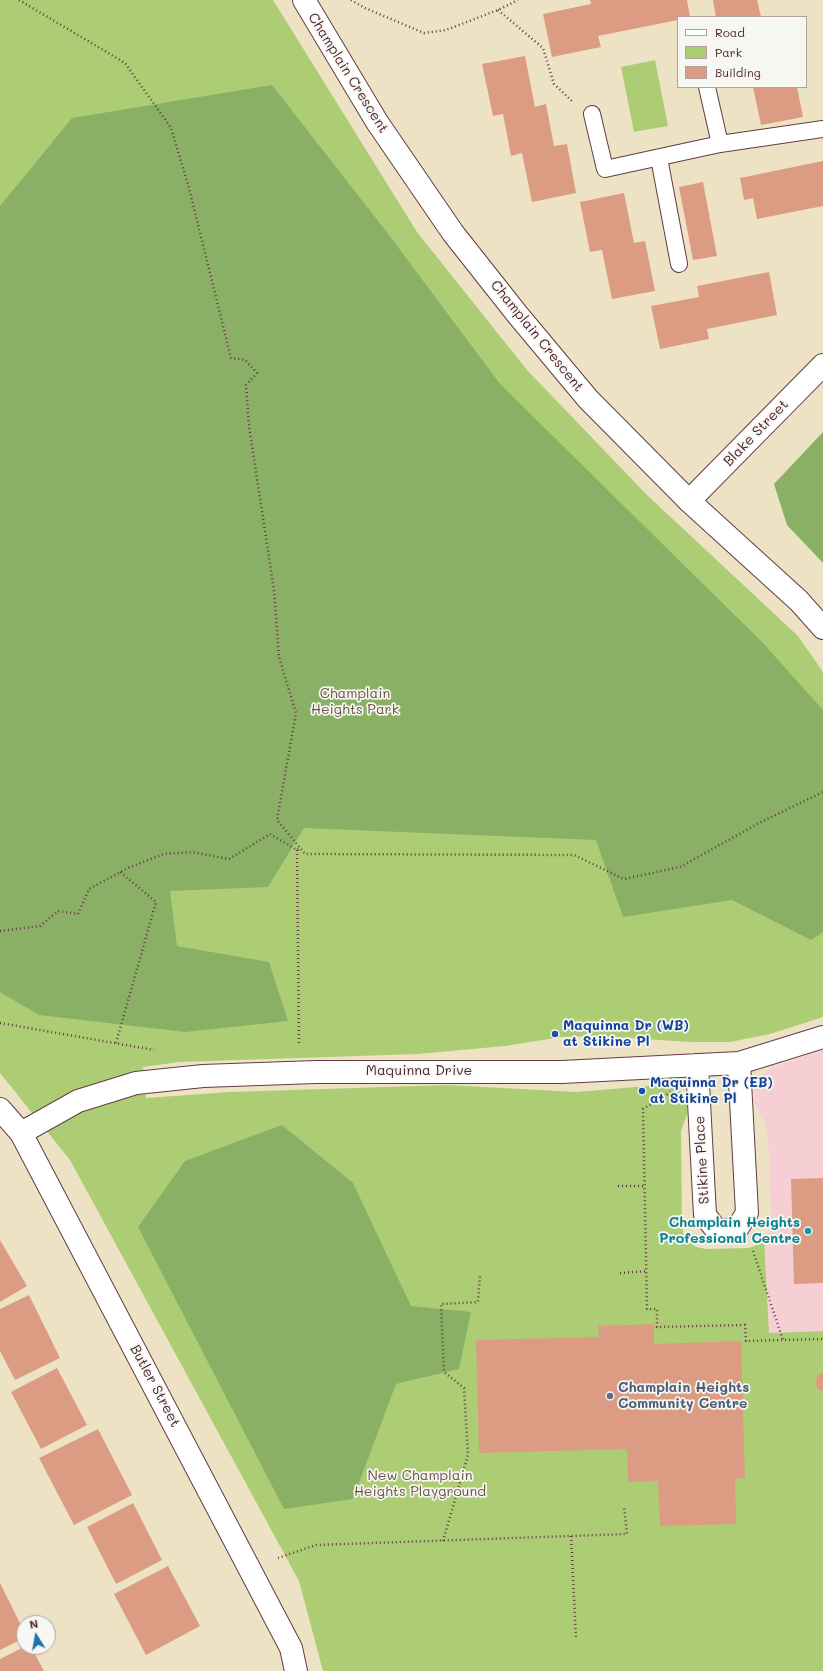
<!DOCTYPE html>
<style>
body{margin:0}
#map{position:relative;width:823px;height:1671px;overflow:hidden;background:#eee2c5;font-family:Mali,sans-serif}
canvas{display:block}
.legend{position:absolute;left:677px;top:16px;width:130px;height:72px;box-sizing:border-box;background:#f6f6f2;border:1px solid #b1a0a2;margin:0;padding:5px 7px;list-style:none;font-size:12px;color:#4a1f2b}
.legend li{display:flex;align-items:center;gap:8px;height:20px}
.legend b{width:20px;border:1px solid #b1a0a2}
.north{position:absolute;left:16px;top:1615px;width:40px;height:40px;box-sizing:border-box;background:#f6f6f2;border:1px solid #b1a0a2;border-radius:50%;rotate:349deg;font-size:11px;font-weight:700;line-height:16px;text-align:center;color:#4a1f2b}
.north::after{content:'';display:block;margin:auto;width:14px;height:18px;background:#1f6fb2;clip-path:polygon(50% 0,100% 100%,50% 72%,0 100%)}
</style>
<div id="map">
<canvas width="823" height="1671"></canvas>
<ul class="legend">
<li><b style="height:5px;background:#fff"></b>Road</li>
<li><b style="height:11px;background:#adcd75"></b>Park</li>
<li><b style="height:11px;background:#db9c83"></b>Building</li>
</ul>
<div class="north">N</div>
</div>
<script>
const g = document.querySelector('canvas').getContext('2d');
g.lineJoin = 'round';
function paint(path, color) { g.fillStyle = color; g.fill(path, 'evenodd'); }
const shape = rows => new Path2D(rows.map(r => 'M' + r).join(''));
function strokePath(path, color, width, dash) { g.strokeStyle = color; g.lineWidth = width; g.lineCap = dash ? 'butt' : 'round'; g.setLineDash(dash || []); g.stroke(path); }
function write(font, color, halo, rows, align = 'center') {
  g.font = font + ' Mali,sans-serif'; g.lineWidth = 3.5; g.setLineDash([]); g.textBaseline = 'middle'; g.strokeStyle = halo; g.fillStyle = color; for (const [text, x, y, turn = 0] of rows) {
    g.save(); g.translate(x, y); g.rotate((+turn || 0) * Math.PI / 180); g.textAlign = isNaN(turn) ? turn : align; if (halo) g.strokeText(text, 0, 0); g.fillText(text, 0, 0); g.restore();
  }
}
paint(shape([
 [823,1050,823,1331,769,1333,764,1238,769,1233,771,1218,769,1155,766,1124,758,1112,755,1103,754,1093,757,1083,760,1077,771,1068]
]), '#f6cfd5');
paint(shape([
 [0,0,273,0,417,232,527,370,647,495,798,636,823,672,823,1017,770,1034,730,1042,691,1042,596,1036,561,1037,505,1046,418,1054,179,1062,143,1067,146,1098,230,1092,448,1085,576,1092,659,1085,669,1086,677,1089,681,1092,687,1101,687,1114,681,1131,682,1228,684,1236,689,1242,696,1247,706,1249,748,1248,755,1246,764,1238,769,1333,823,1331,823,1671,323,1671,299,1581,70,1160,0,1073],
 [655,60,668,126,634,132,621,67]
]), '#adcd75');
paint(shape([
 [272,85,389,235,500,384,762,642,823,710,823,932,811,940,732,900,623,917,596,840,304,828,268,887,170,891,177,946,269,962,288,1021,185,1032,39,1015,0,992,0,206,72,118],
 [823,432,823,563,787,525,774,484],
 [282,1125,353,1183,411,1306,471,1312,459,1369,396,1384,353,1499,284,1509,138,1227,185,1161]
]), '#8ab066');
paint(shape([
 [590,0,687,0,690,17,678,17,678,20,598,36,601,47,552,57,543,14,591,4],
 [713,0,757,0,761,17,716,17],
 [525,56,535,107,546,104,554,146,567,144,576,193,532,202,522,153,511,156,503,114,493,116,482,64],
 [753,87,797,87,803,117,761,125],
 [823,161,823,206,757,219,753,198,744,200,740,178],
 [703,182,717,256,693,260,679,187],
 [624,193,634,243,645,241,655,291,612,299,602,250,590,252,580,202],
 [769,272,777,315,707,329,709,339,660,349,651,306,699,297,697,286],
 [823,1178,823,1283,794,1284,791,1179],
 [0,1240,27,1286,0,1302],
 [29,1295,60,1358,15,1380,0,1351,0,1309],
 [654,1324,654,1344,741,1341,745,1478,735,1479,736,1524,660,1526,658,1481,628,1482,627,1449,479,1453,476,1340,599,1337,598,1326],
 [57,1368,87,1425,41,1449,11,1392],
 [823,1372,823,1391,819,1390,815,1383,818,1375],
 [98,1429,132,1495,74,1525,39,1458],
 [133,1503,162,1560,116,1584,87,1527],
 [168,1566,200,1626,146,1655,114,1594],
 [0,1583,24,1631,24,1638,0,1650],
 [24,1647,31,1647,44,1671,0,1671,0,1659]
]), '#db9c83');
const lane = shape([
 [707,87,720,144],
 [592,114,605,169,720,144,823,129],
 [659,158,679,264]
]);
const street = shape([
 [689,501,823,365],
 [697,1065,705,1215,717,1231,737,1229,747,1213,739,1063],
 [0,1109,21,1133,291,1648,296,1671],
 [21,1133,78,1101,136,1083,203,1076,316,1072,562,1072,739,1063,823,1037]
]);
const secondary = shape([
 [304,0,377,122,453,233,517,314,588,399,689,501,799,601,823,628]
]);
strokePath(lane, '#633c42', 18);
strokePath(street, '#633c42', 24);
strokePath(secondary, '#633c42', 24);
strokePath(shape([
 [19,0,125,63,171,128,189,188,231,358,245,360,257,373,246,385,249,426,274,590,279,657,296,713,277,820,305,854,574,855,624,879,680,867,761,822,823,792],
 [351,0,365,8,424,33,446,30,498,10,518,0],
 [498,10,543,48,554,84,573,102],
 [297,850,299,1046],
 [0,931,40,926,58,911,78,914,89,889,130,867,164,854,192,852,229,859,270,834,297,850,300,848],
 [0,1023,154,1050],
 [116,1043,156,902,120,872],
 [671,1092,643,1109,647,1309,657,1309,657,1327,745,1325,746,1341,783,1340],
 [618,1186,645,1186],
 [753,1251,783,1340,823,1339],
 [620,1273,647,1271],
 [571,1536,576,1638],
 [443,1541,468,1455,464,1388,444,1372,441,1304,478,1302,480,1275],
 [278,1558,316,1545,627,1534,624,1506]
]), '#633c42', 2.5, [1, 3]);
strokePath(lane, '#fff', 16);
strokePath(street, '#fff', 22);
strokePath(secondary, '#fff', 22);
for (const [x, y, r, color] of [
 [555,1034,4,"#1a4fb4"],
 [642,1091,4,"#1a4fb4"],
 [808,1231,4,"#0f9aa8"],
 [610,1396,4,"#5c6f8a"]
]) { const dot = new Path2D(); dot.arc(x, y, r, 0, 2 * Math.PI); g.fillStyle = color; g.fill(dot); strokePath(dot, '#f6f6f2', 1.5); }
write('14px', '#4a1f2b', '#f6f6f2', [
 ["Champlain Crescent",348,73,58],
 ["Champlain Crescent",537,336,51],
 ["Blake Street",756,433,-46],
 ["Maquinna Drive",419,1071],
 ["Stikine Place",702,1160,-93],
 ["Butler Street",155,1386,62]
]);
write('14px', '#685341', '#f6f6f2', [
 ["Champlain",355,694],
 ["Heights Park",355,710],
 ["New Champlain",420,1476],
 ["Heights Playground",420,1492]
]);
write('bold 14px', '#164399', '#f6f6f2', [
 ["Maquinna Dr (WB)",563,1026],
 ["at Stikine Pl",563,1042],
 ["Maquinna Dr (EB)",650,1083],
 ["at Stikine Pl",650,1099]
], 'left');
write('bold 14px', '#0d838f', '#f6f6f2', [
 ["Champlain Heights",800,1223],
 ["Professional Centre",800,1239]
], 'right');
write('bold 14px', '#4e5e75', '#f6f6f2', [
 ["Champlain Heights",618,1388],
 ["Community Centre",618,1404]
], 'left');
</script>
